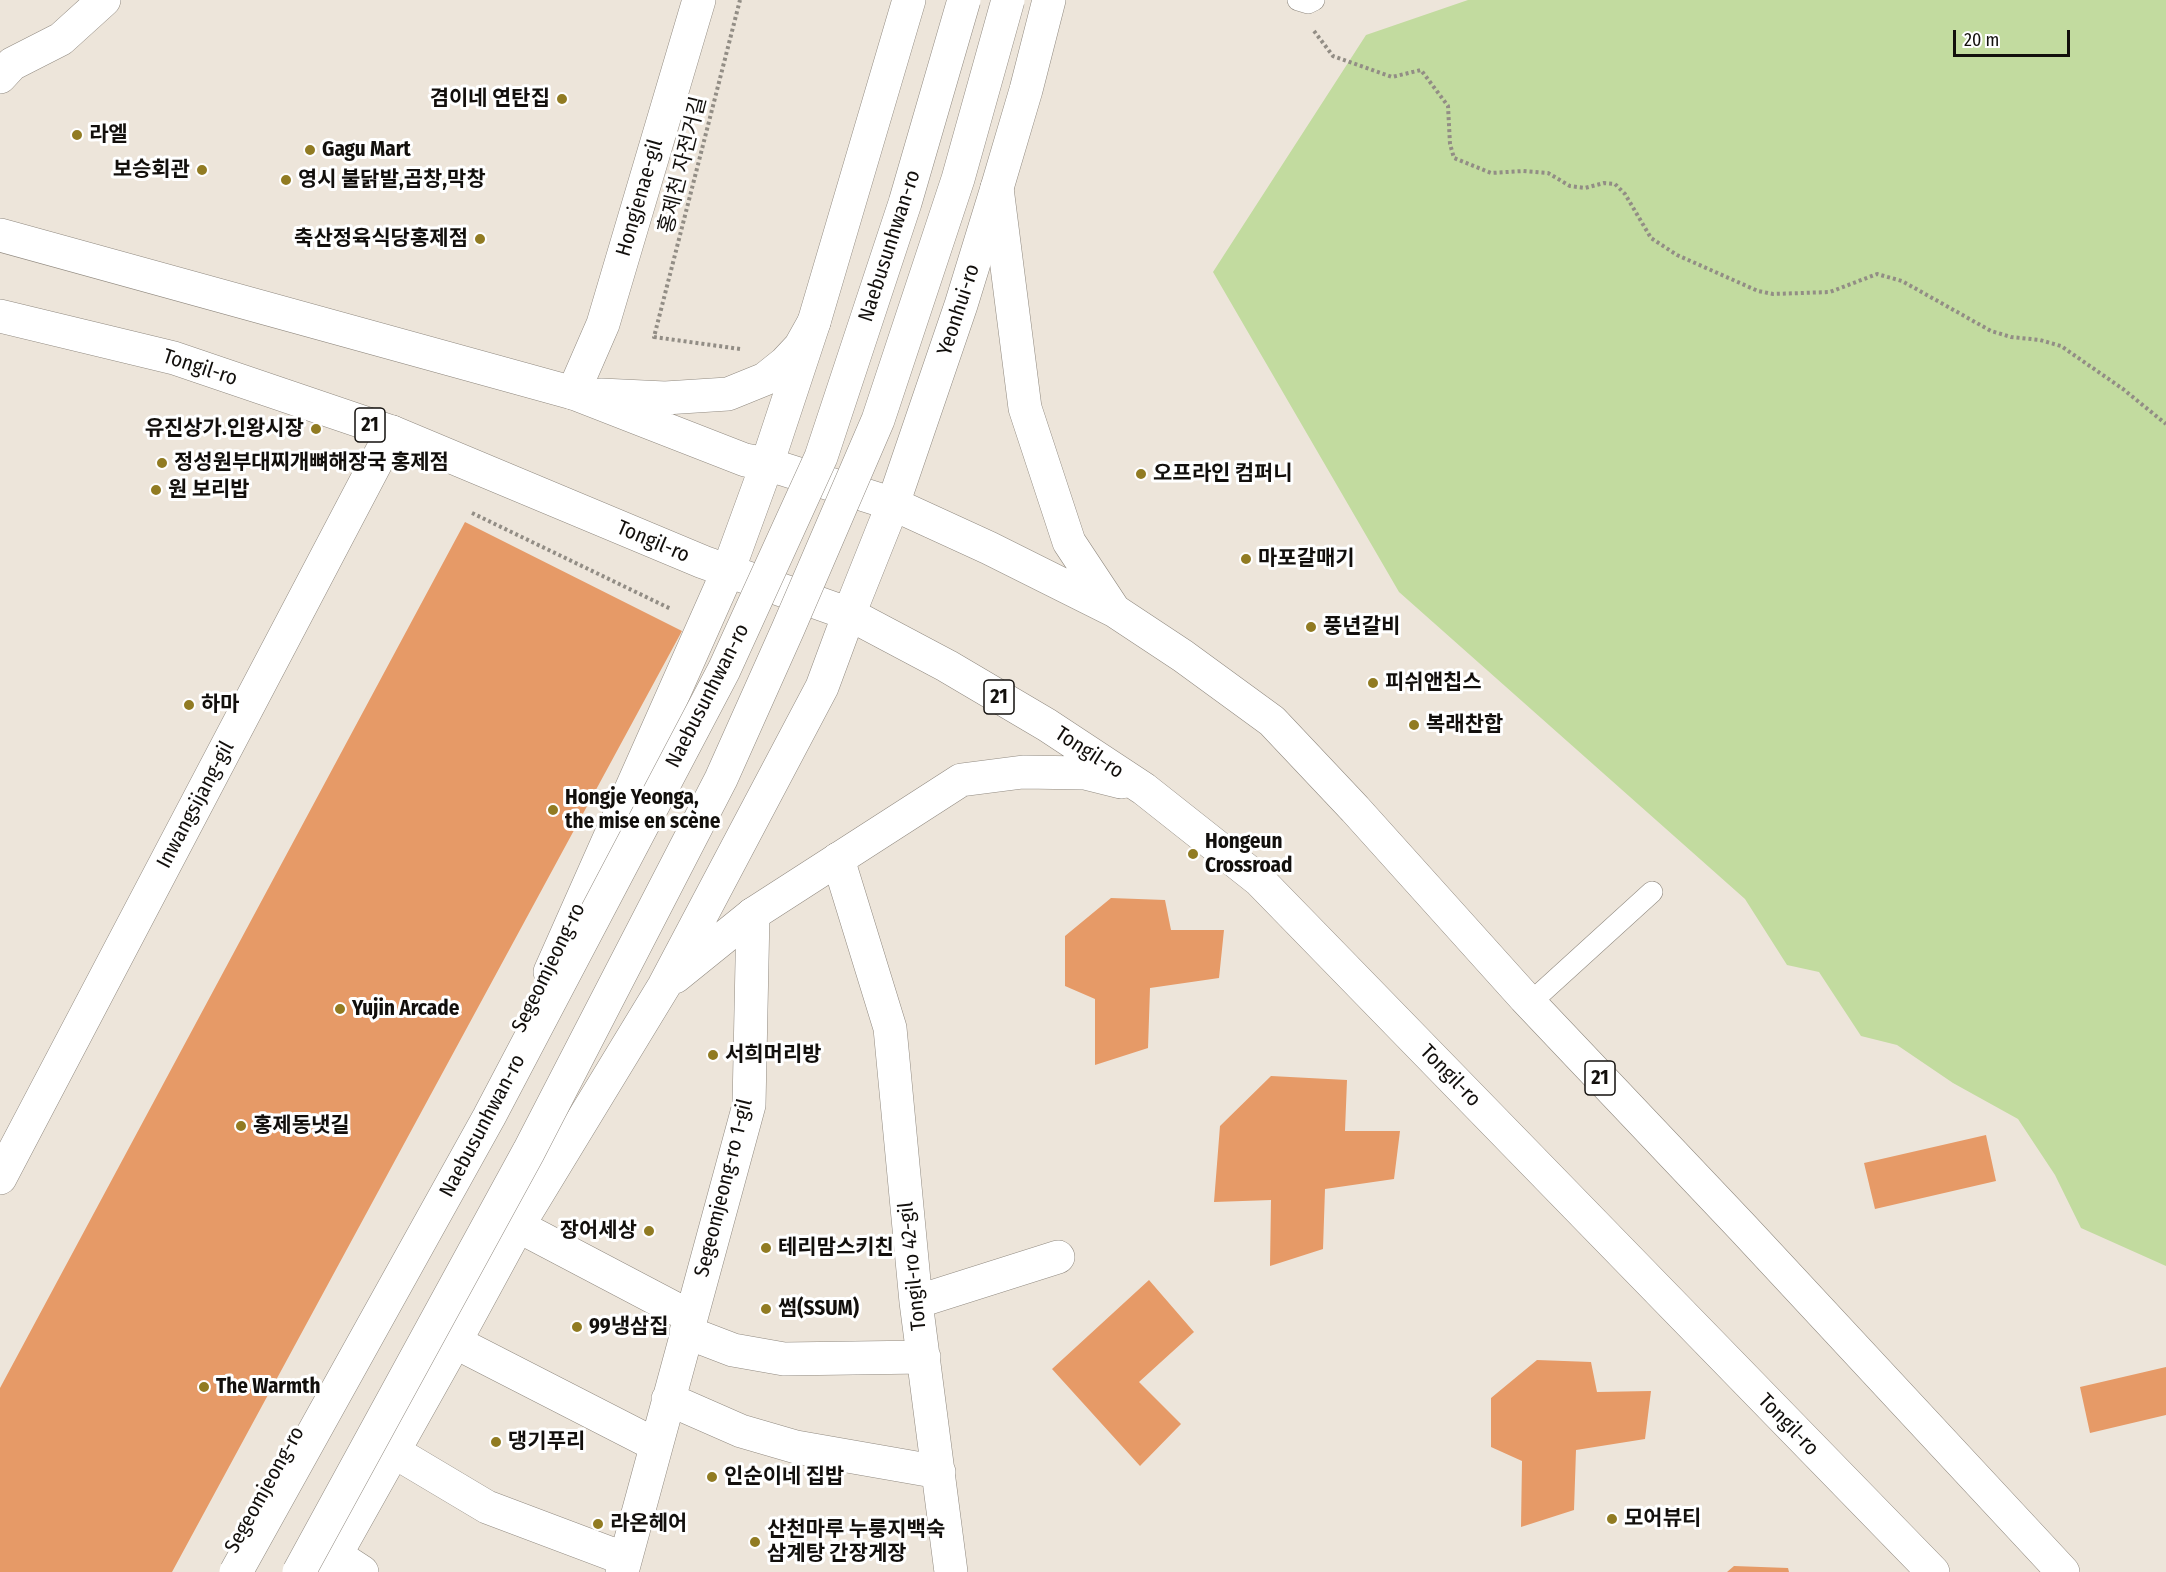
<!DOCTYPE html>
<meta charset="utf-8">
<style>
body{margin:0}
#map{position:relative;width:2166px;height:1572px;overflow:hidden;background:#ede5da;font-family:"Fira Sans Condensed",sans-serif}
canvas{display:block}
.scale{position:absolute;left:1953px;top:30px;width:117px;height:27px;box-sizing:border-box;border:3px solid #120f0c;border-top:0;padding-left:8px;font-size:18px;line-height:21px;white-space:nowrap;color:#120f0c;-webkit-text-stroke:4px #fff;paint-order:stroke}
</style>
<div id="map">
<canvas width="2166" height="1572"></canvas>
<div class="scale">20 m</div>
</div>
<script>
const g = document.querySelector('canvas').getContext('2d');
g.lineJoin = 'round';
function paint(path, color) { g.fillStyle = color; g.fill(path, 'evenodd'); }
const shape = rows => new Path2D(rows.map(r => 'M' + r).join(''));
function strokePath(path, color, width, dash) { g.strokeStyle = color; g.lineWidth = width; g.lineCap = dash ? 'butt' : 'round'; g.setLineDash(dash || []); g.stroke(path); }
function write(font, color, halo, rows, align = 'center') {
  g.font = font + ' "Fira Sans Condensed","Noto Sans KR",sans-serif'; g.lineWidth = 6; g.setLineDash([]); g.textBaseline = 'middle'; g.strokeStyle = halo; g.fillStyle = color; for (const [text, x, y, turn = 0] of rows) {
    g.save(); g.translate(x, y); g.rotate((+turn || 0) * Math.PI / 180); g.textAlign = isNaN(turn) ? turn : align; if (halo) g.strokeText(text, 0, 0); g.fillText(text, 0, 0); g.restore();
  }
}
paint(shape([
 [1468,0,2166,0,2166,1266,2081,1228,2055,1175,2018,1119,1953,1083,1897,1045,1861,1036,1819,972,1787,965,1745,899,1399,592,1213,272,1366,35]
]), '#c2db9f');
paint(shape([
 [465,522,682,631,172,1572,0,1572,0,1388],
 [1111,898,1165,900,1171,930,1224,930,1219,978,1150,988,1148,1048,1095,1065,1095,999,1065,986,1065,936],
 [1271,1076,1347,1080,1345,1131,1400,1131,1394,1179,1325,1189,1323,1249,1270,1266,1271,1200,1214,1202,1220,1126],
 [1986,1135,1996,1181,1875,1209,1864,1163],
 [1149,1280,1194,1332,1139,1382,1181,1424,1140,1466,1052,1369],
 [1537,1360,1591,1362,1597,1392,1651,1391,1645,1439,1576,1450,1574,1510,1521,1527,1522,1461,1491,1447,1491,1398],
 [2166,1367,2166,1415,2090,1433,2080,1387],
 [1734,1566,1788,1568,1789,1572,1727,1572]
]), '#e69a67');
const lane = shape([
 [1298,0,1308,3,1314,0],
 [1530,1003,1652,892]
]);
const street = shape([
 [0,77,12,64,61,39,104,0],
 [573,393,603,324,699,0],
 [838,859,890,1028,916,1302,951,1572],
 [518,1226,691,1317],
 [916,1302,1058,1257],
 [686,1332,733,1350,784,1359,924,1357],
 [455,1342,656,1445],
 [668,1399,741,1431,796,1447,939,1472],
 [393,1451,487,1507,625,1559],
 [336,1555,362,1572],
 [622,1572,749,1105,753,914]
]);
const secondary = shape([
 [767,464,814,322,909,0],
 [893,504,961,305,997,188,1026,90,1049,0],
 [0,1178,392,432]
]);
const primary = shape([
 [997,188,1025,408,1069,542,1114,610],
 [0,235,573,393,745,460,767,464,893,504,989,548,1115,611,1183,656,1272,721,1355,809,1525,998,1743,1228,2063,1572],
 [0,316,174,358,392,432,703,562,849,614,947,666,1047,725,1144,789,1259,880,1933,1572],
 [601,395,665,398,728,394,765,379,785,363,800,347,814,322],
 [550,972,728,571,767,464],
 [675,977,753,914,961,780,1023,772,1085,773,1121,782],
 [326,1572,455,1342,518,1226,664,986,822,687,849,614,893,504]
]);
strokePath(lane, '#918a80', 22);
strokePath(street, '#918a80', 34);
strokePath(secondary, '#918a80', 34);
strokePath(primary, '#918a80', 34);
strokePath(shape([
 [1314,31,1333,56,1392,77,1421,70,1448,106,1450,144,1454,158,1491,173,1523,171,1548,173,1570,186,1585,188,1604,183,1615,184,1625,194,1651,238,1677,255,1758,291,1773,294,1830,292,1877,274,1902,281,1991,331,2011,337,2040,340,2061,346,2123,389,2166,424],
 [740,349,654,337,740,0],
 [472,513,671,609]
]), '#928d85', 4, [3, 3]);
strokePath(lane, '#fff', 21);
strokePath(street, '#fff', 33);
strokePath(secondary, '#fff', 33);
strokePath(primary, '#fff', 33);
const highwayBridge = shape([
 [236,1572,489,1117,724,670,821,457,905,203,964,0],
 [299,1572,529,1151,721,779,788,629,878,420,958,179,1008,0]
]);
strokePath(highwayBridge, '#918a80', 34, []);
strokePath(highwayBridge, '#fff', 33);
for (const [x, y, r, color] of [
 [562,99,6,"#917b22"],
 [77,135,6,"#917b22"],
 [310,150,6,"#917b22"],
 [202,170,6,"#917b22"],
 [286,180,6,"#917b22"],
 [480,239,6,"#917b22"],
 [316,429,6,"#917b22"],
 [162,463,6,"#917b22"],
 [1141,474,6,"#917b22"],
 [156,490,6,"#917b22"],
 [1246,559,6,"#917b22"],
 [1311,627,6,"#917b22"],
 [1373,683,6,"#917b22"],
 [189,705,6,"#917b22"],
 [1414,725,6,"#917b22"],
 [553,810,6,"#917b22"],
 [1193,854,6,"#917b22"],
 [340,1009,6,"#917b22"],
 [713,1055,6,"#917b22"],
 [241,1126,6,"#917b22"],
 [649,1231,6,"#917b22"],
 [766,1248,6,"#917b22"],
 [766,1309,6,"#917b22"],
 [577,1327,6,"#917b22"],
 [204,1387,6,"#917b22"],
 [496,1442,6,"#917b22"],
 [712,1477,6,"#917b22"],
 [1612,1519,6,"#917b22"],
 [598,1524,6,"#917b22"],
 [755,1542,6,"#917b22"]
]) { const dot = new Path2D(); dot.arc(x, y, r, 0, 2 * Math.PI); g.fillStyle = color; g.fill(dot); strokePath(dot, '#fff', 2); }
for (const [x, y, w] of [
 [370,425,30],
 [999,697,30],
 [1600,1078,30]
]) { const box = new Path2D(); box.roundRect(x - w / 2, y - 17, w, 34, 4.5); g.fillStyle = '#fff'; g.fill(box); strokePath(box, '#120f0c', 1.5); }
write('bold 20px', '#120f0c', null, [
 ["21",370,425],
 ["21",999,697],
 ["21",1600,1078]
]);
write('bold 21px', '#120f0c', '#fff', [
 ["겸이네 연탄집",550,99,"right"],
 ["라엘",89,135],
 ["Gagu Mart",322,150],
 ["보승회관",190,170,"right"],
 ["영시 불닭발,곱창,막창",298,180],
 ["축산정육식당홍제점",468,239,"right"],
 ["유진상가.인왕시장",304,429,"right"],
 ["정성원부대찌개뼈해장국 홍제점",174,463],
 ["오프라인 컴퍼니",1153,474],
 ["원 보리밥",168,490],
 ["마포갈매기",1258,559],
 ["풍년갈비",1323,627],
 ["피쉬앤칩스",1385,683],
 ["하마",201,705],
 ["복래찬합",1426,725],
 ["Hongje Yeonga,",565,798],
 ["the mise en scène",565,822],
 ["Hongeun",1205,842],
 ["Crossroad",1205,866],
 ["Yujin Arcade",352,1009],
 ["서희머리방",725,1055],
 ["홍제동냇길",253,1126],
 ["장어세상",637,1231,"right"],
 ["테리맘스키친",778,1248],
 ["썸(SSUM)",778,1309],
 ["99냉삼집",589,1327],
 ["The Warmth",216,1387],
 ["댕기푸리",508,1442],
 ["인순이네 집밥",724,1477],
 ["모어뷰티",1624,1519],
 ["라온헤어",610,1524],
 ["산천마루 누룽지백숙",767,1530],
 ["삼계탕 간장게장",767,1554]
], 'left');
write('21px', '#120f0c', '#fff', [
 ["홍제천 자전거길",683,165,-76],
 ["Hongjenae-gil",640,198,-74],
 ["Naebusunhwan-ro",890,246,-72],
 ["Yeonhui-ro",959,310,-72],
 ["Tongil-ro",200,368,18],
 ["Tongil-ro",653,542,23],
 ["Naebusunhwan-ro",708,696,-63],
 ["Tongil-ro",1089,753,33],
 ["Inwangsijang-gil",196,805,-62],
 ["Segeomjeong-ro",549,968,-64],
 ["Tongil-ro",1450,1076,46],
 ["Naebusunhwan-ro",483,1126,-62],
 ["Segeomjeong-ro 1-gil",724,1188,-76],
 ["Tongil-ro 42-gil",913,1266,-96],
 ["Tongil-ro",1788,1425,46],
 ["Segeomjeong-ro",265,1490,-61]
]);
</script>
